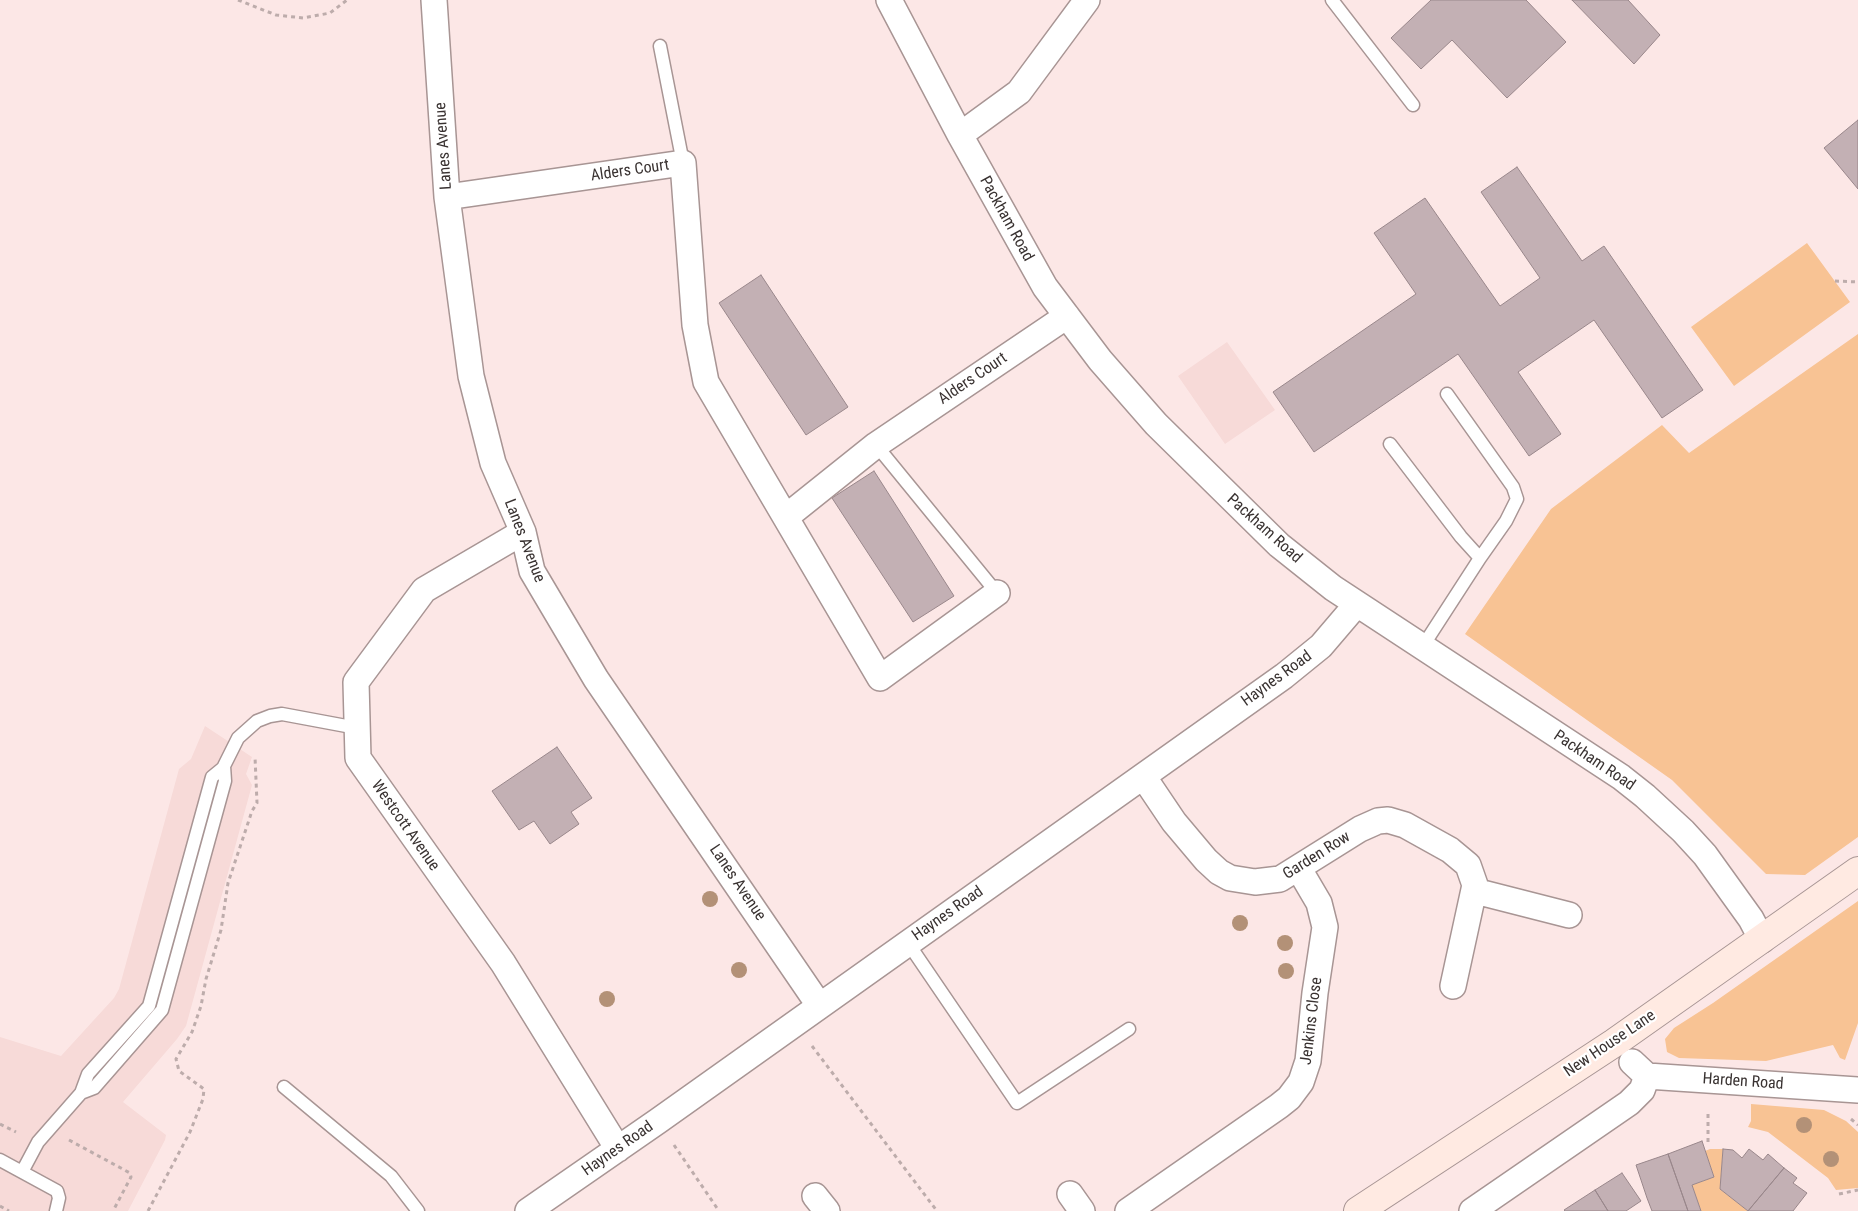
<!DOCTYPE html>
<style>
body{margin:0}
canvas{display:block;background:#fce7e6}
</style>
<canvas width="1858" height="1211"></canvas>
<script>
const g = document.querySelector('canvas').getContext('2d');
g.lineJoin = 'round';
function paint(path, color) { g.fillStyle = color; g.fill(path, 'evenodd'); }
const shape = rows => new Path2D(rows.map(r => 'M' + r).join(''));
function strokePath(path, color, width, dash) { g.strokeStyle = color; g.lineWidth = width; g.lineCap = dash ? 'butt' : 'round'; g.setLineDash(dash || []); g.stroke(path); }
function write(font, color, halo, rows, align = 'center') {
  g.font = font + ' "Roboto Condensed",sans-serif'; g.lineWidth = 4.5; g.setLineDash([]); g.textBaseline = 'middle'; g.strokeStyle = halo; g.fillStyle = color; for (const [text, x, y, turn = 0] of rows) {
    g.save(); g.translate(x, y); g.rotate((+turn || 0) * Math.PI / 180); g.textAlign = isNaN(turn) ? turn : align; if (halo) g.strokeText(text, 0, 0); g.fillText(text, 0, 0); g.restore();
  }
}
paint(shape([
 [1227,342,1275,410,1225,444,1178,376],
 [205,726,252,757,246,774,252,785,186,1026,177,1039,123,1102,166,1135,165,1140,128,1211,0,1211,0,1037,61,1056,114,998,119,989,179,769,191,759]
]), '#f7dad8');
paint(shape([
 [1807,243,1850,302,1734,386,1691,327],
 [1858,334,1858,837,1805,875,1766,874,1672,780,1465,634,1551,509,1662,425,1689,453],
 [1858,901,1858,1023,1845,1060,1840,1058,1833,1045,1766,1061,1679,1058,1667,1052,1665,1039,1674,1028,1713,1003],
 [1751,1104,1824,1110,1846,1121,1858,1132,1858,1188,1836,1190,1828,1178,1768,1132,1748,1127,1751,1121],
 [1710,1149,1723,1149,1720,1189,1748,1211,1701,1211,1692,1185,1714,1177,1705,1151]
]), '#f8c394');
const building = shape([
 [1431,0,1526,0,1566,42,1507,98,1452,40,1421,69,1391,38,1431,0],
 [1572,0,1628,0,1660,35,1634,64,1572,0],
 [1858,120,1858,189,1824,148,1858,120],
 [1517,167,1582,261,1604,246,1703,390,1662,418,1594,320,1518,372,1561,434,1529,456,1458,354,1314,452,1273,392,1416,294,1374,233,1425,198,1500,306,1540,278,1481,192,1517,167],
 [761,275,848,407,806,435,719,303,761,275],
 [874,471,954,596,913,622,832,498,874,471],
 [557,747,592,798,571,812,579,824,550,844,534,821,519,830,492,791,557,747],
 [1702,1141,1714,1177,1692,1185,1701,1211,1688,1211,1668,1154,1702,1141],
 [1723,1149,1733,1150,1742,1158,1749,1149,1763,1160,1768,1154,1784,1168,1748,1211,1720,1189,1723,1149],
 [1668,1154,1688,1211,1652,1211,1647,1198,1636,1165,1668,1154],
 [1784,1168,1797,1178,1793,1183,1807,1193,1793,1211,1748,1211,1784,1168],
 [1622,1173,1641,1201,1626,1211,1608,1211,1595,1190,1622,1173],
 [1595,1190,1608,1211,1565,1211,1564,1210,1595,1190]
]);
paint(building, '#c3b0b4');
strokePath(building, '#99878b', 1);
const lane = shape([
 [1332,0,1413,105],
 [660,46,683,163],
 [1390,444,1461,537,1480,558],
 [876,445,997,593],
 [1423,646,1480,558,1506,521,1517,499,1513,487,1447,394],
 [908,943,1017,1103,1129,1029],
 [284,1087,391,1176,418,1211],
 [81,1093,88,1074,149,1006,212,777,223,768],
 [0,1160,57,1191,59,1198,56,1211],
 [22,1172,38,1142,81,1093,94,1088,162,1010,225,781,224,766,238,738,257,721,270,716,282,714,357,728]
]);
const street = shape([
 [434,0,447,197,471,376,493,463,523,532,532,571,596,679,819,1005],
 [889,0,960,135,1045,287,1100,360,1156,424,1279,545,1333,588,1621,777,1645,796,1683,831,1705,855,1751,919,1762,940],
 [960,135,1019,92,1087,0],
 [447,197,683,163,695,325,706,382,880,678,997,593],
 [786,517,876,445,1067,316],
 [523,532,424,590,356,682,358,758,503,963,618,1149],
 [1143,776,1174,822,1206,860,1219,872,1230,878,1255,882,1280,879,1360,829,1378,821,1388,820,1405,825,1450,850,1468,865,1475,885,1453,986],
 [1475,891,1569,915],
 [1632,1062,1647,1076,1858,1090],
 [1070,1194,1082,1211],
 [815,1196,827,1211],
 [528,1211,658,1121,1284,676,1321,646,1356,605],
 [1128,1211,1279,1106,1289,1098,1301,1082,1308,1061,1315,993,1325,927,1319,903,1299,869],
 [1472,1211,1629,1103,1642,1090,1647,1076]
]);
const secondary = shape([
 [1358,1211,1614,1043,1858,871]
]);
strokePath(lane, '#a89594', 15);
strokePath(street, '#a89594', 28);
strokePath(secondary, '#a89594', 30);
strokePath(shape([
 [238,0,276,15,303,18,330,13,347,0],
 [1835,281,1858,282],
 [812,1046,937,1211],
 [1851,1119,1858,1125],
 [0,1124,16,1132],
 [69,1140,130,1173,131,1177,113,1211],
 [1708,1142,1708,1110],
 [674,1145,719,1211],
 [1839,1194,1858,1190],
 [0,1206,9,1211],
 [148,1211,190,1132,203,1099,204,1089,179,1071,176,1059,192,1032,201,1006,206,979,221,930,228,883,252,811,257,803,255,757]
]), '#bdacab', 3, [4, 4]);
strokePath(lane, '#fff', 12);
strokePath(street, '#fff', 25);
strokePath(secondary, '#ffeae2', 28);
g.fillStyle = '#b39177';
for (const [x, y] of [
 [710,899],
 [1240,923],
 [1285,943],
 [739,970],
 [1286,971],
 [607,999],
 [1804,1125],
 [1831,1159]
]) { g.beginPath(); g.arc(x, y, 8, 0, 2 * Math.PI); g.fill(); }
write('16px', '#393231', '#fff', [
 ["Lanes Avenue",444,146,-94],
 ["Alders Court",630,171,-8],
 ["Packham Road",1006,219,61],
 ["Alders Court",973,379,-34],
 ["Packham Road",1264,529,42],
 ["Lanes Avenue",524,541,69],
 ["Haynes Road",1277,679,-36],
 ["Packham Road",1594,761,34],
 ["Westcott Avenue",405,826,55],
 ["Garden Row",1317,856,-32],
 ["Lanes Avenue",737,883,56],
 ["Haynes Road",948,914,-35],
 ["Jenkins Close",1312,1021,-83],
 ["New House Lane",1610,1044,-34],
 ["Harden Road",1743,1082,4],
 ["Haynes Road",618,1149,-35]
]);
</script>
